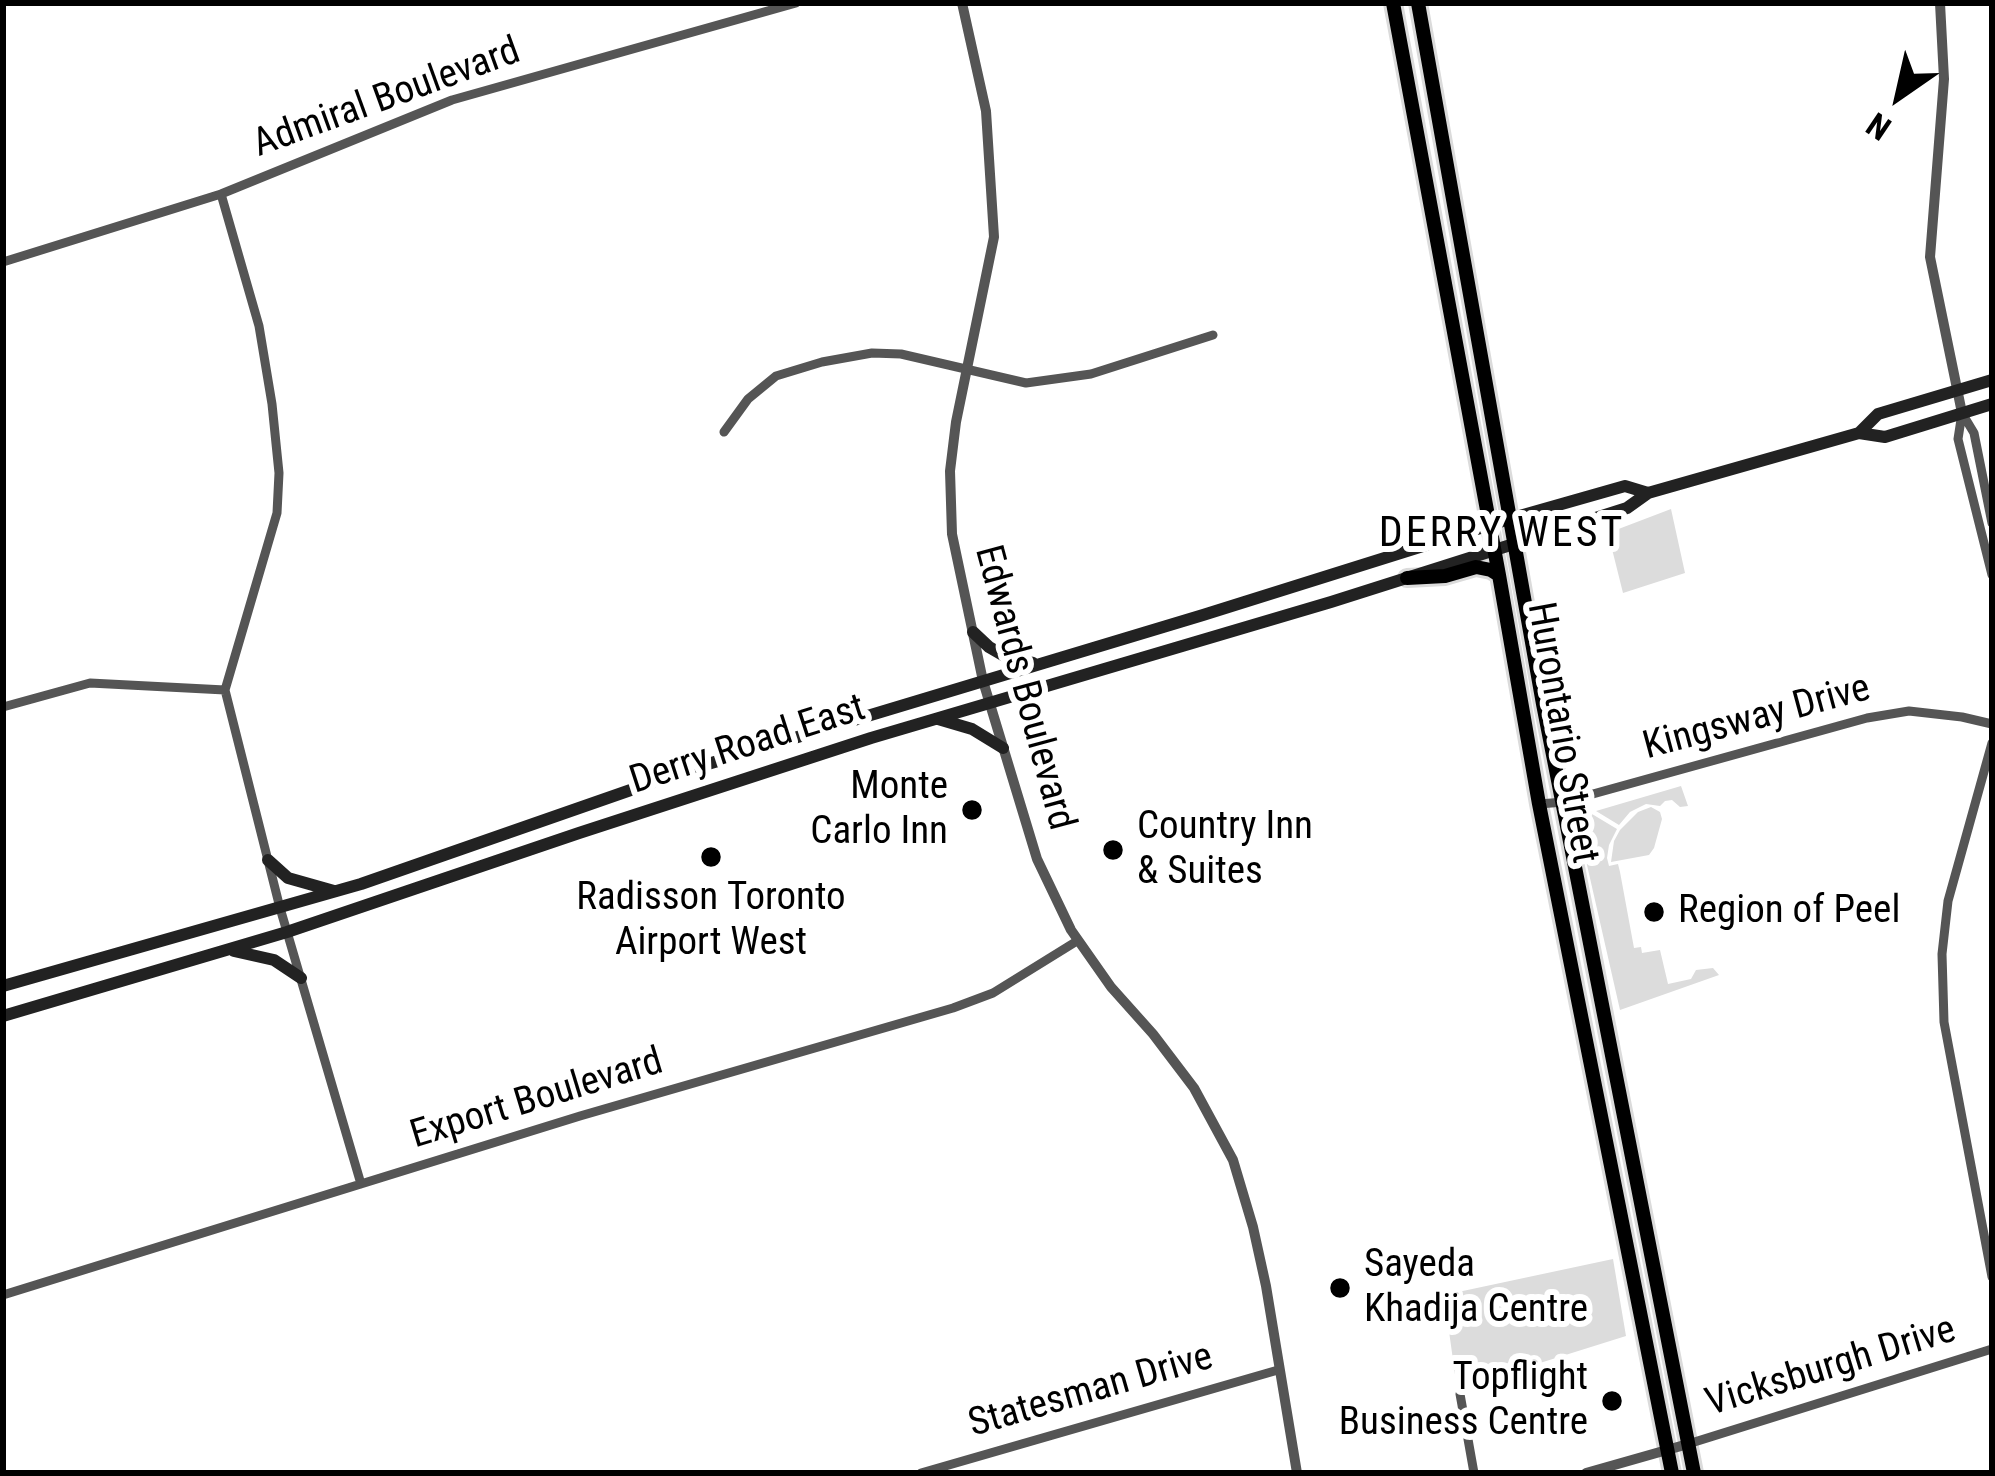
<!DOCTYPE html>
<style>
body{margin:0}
#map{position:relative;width:1995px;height:1476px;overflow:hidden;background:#fff;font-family:"Roboto Condensed",sans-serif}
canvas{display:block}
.frame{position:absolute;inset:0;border:6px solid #000;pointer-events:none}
.north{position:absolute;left:1839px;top:36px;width:120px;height:120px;-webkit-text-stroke:9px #fff;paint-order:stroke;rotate:214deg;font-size:33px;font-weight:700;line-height:48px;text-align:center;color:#000}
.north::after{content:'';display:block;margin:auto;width:42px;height:54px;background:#000;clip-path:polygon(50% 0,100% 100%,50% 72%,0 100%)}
</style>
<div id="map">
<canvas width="1995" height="1476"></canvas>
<div class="frame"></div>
<div class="north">N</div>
</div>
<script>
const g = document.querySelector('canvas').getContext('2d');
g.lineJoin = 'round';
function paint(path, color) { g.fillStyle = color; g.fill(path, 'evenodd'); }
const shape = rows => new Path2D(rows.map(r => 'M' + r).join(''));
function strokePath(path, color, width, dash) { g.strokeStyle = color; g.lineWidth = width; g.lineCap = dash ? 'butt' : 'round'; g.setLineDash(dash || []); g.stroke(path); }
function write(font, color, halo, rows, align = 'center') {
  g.font = font + ' "Roboto Condensed",sans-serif'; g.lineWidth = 12; g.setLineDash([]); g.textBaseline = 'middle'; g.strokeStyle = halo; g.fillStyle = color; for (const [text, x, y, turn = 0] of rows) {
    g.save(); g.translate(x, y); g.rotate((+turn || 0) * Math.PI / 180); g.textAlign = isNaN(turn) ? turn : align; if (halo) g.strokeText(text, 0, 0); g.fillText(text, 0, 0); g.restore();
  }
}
paint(shape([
 [1671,509,1685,573,1623,593,1608,533],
 [1681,786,1688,806,1680,807,1672,800,1665,801,1660,806,1646,804,1630,812,1619,825,1596,811],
 [1651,807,1660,812,1662,819,1654,848,1649,855,1611,862,1614,841,1620,830,1638,812],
 [1592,814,1617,829,1609,845,1607,858,1609,866,1618,864,1620,872,1634,948,1641,947,1642,953,1660,950,1668,984,1691,979,1696,970,1713,968,1719,975,1620,1010,1582,843,1582,829,1586,819],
 [1613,1259,1626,1336,1457,1389,1444,1295]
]), '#dcdcdc');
const primary = shape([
 [1393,3,1499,575,1539,804,1672,1473],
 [1418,3,1543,704,1694,1473],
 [1407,578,1445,576,1476,567,1491,570,1499,575]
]);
strokePath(primary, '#dbdbdb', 20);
strokePath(shape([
 [221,194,259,326,272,404,279,473,277,513,225,690,280,908,361,1184],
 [3,262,221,194,452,100,796,3],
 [1962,413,1958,439,1992,575],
 [1962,413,1974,433,1992,523],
 [724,432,748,399,776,376,822,362,872,353,901,354,1026,383,1091,374,1213,335],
 [3,707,90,683,225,690],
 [1992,743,1948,901,1942,954,1944,1022,1992,1277],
 [1539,804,1564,802,1867,718,1909,711,1962,717,1992,724],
 [3,1295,580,1116,953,1008,993,993,1077,941],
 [1460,1394,1474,1473],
 [1688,1444,1992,1349],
 [921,1473,1278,1370]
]), '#555', 9);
strokePath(shape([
 [962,3,986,111,994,237,956,422,950,471,952,534,983,681,1037,859,1071,930,1111,987,1153,1034,1194,1088,1233,1160,1253,1227,1266,1286,1297,1473],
 [1940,3,1944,79,1930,257,1962,413],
 [1586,1473,1688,1444]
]), '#555', 10);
strokePath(shape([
 [1859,433,1878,414,1992,380],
 [973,632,989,647,1008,658,1033,663],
 [938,719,972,729,1003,748],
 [268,860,288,878,334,891],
 [234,951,274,960,301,978],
 [3,986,361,884,688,770,1203,615,1509,519,1625,486,1648,493],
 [3,1016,287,932,579,833,871,738,1331,602,1627,508,1648,493,1859,433,1885,437,1992,404]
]), '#222', 12);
strokePath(primary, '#000', 14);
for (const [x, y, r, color] of [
 [972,810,12,"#000"],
 [1113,850,12,"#000"],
 [711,857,12,"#000"],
 [1654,912,12,"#000"],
 [1340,1288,12,"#000"],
 [1612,1401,12,"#000"]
]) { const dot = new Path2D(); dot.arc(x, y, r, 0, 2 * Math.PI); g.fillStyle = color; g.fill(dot); strokePath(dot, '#fff', 4.5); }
write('39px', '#000', '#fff', [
 ["Admiral Boulevard",387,99,-20],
 ["Edwards Boulevard",1023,688,75],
 ["Kingsway Drive",1757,719,-15],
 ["Hurontario Street",1561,733,80],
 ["Derry Road East",748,746,-18],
 ["Export Boulevard",537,1100,-17],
 ["Vicksburgh Drive",1831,1368,-17],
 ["Statesman Drive",1091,1392,-16]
]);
write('39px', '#000', '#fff', [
 ["Monte",948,788,"right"],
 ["Carlo Inn",948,833,"right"],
 ["Country Inn",1137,828],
 ["& Suites",1137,873],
 ["Radisson Toronto",711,899,"center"],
 ["Airport West",711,944,"center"],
 ["Region of Peel",1678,912],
 ["Sayeda",1364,1266],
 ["Khadija Centre",1364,1311],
 ["Topflight",1588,1379,"right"],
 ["Business Centre",1588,1424,"right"]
], 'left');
g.letterSpacing = '3px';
write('42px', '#000', '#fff', [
 ["DERRY WEST",1502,535]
]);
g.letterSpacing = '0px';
</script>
